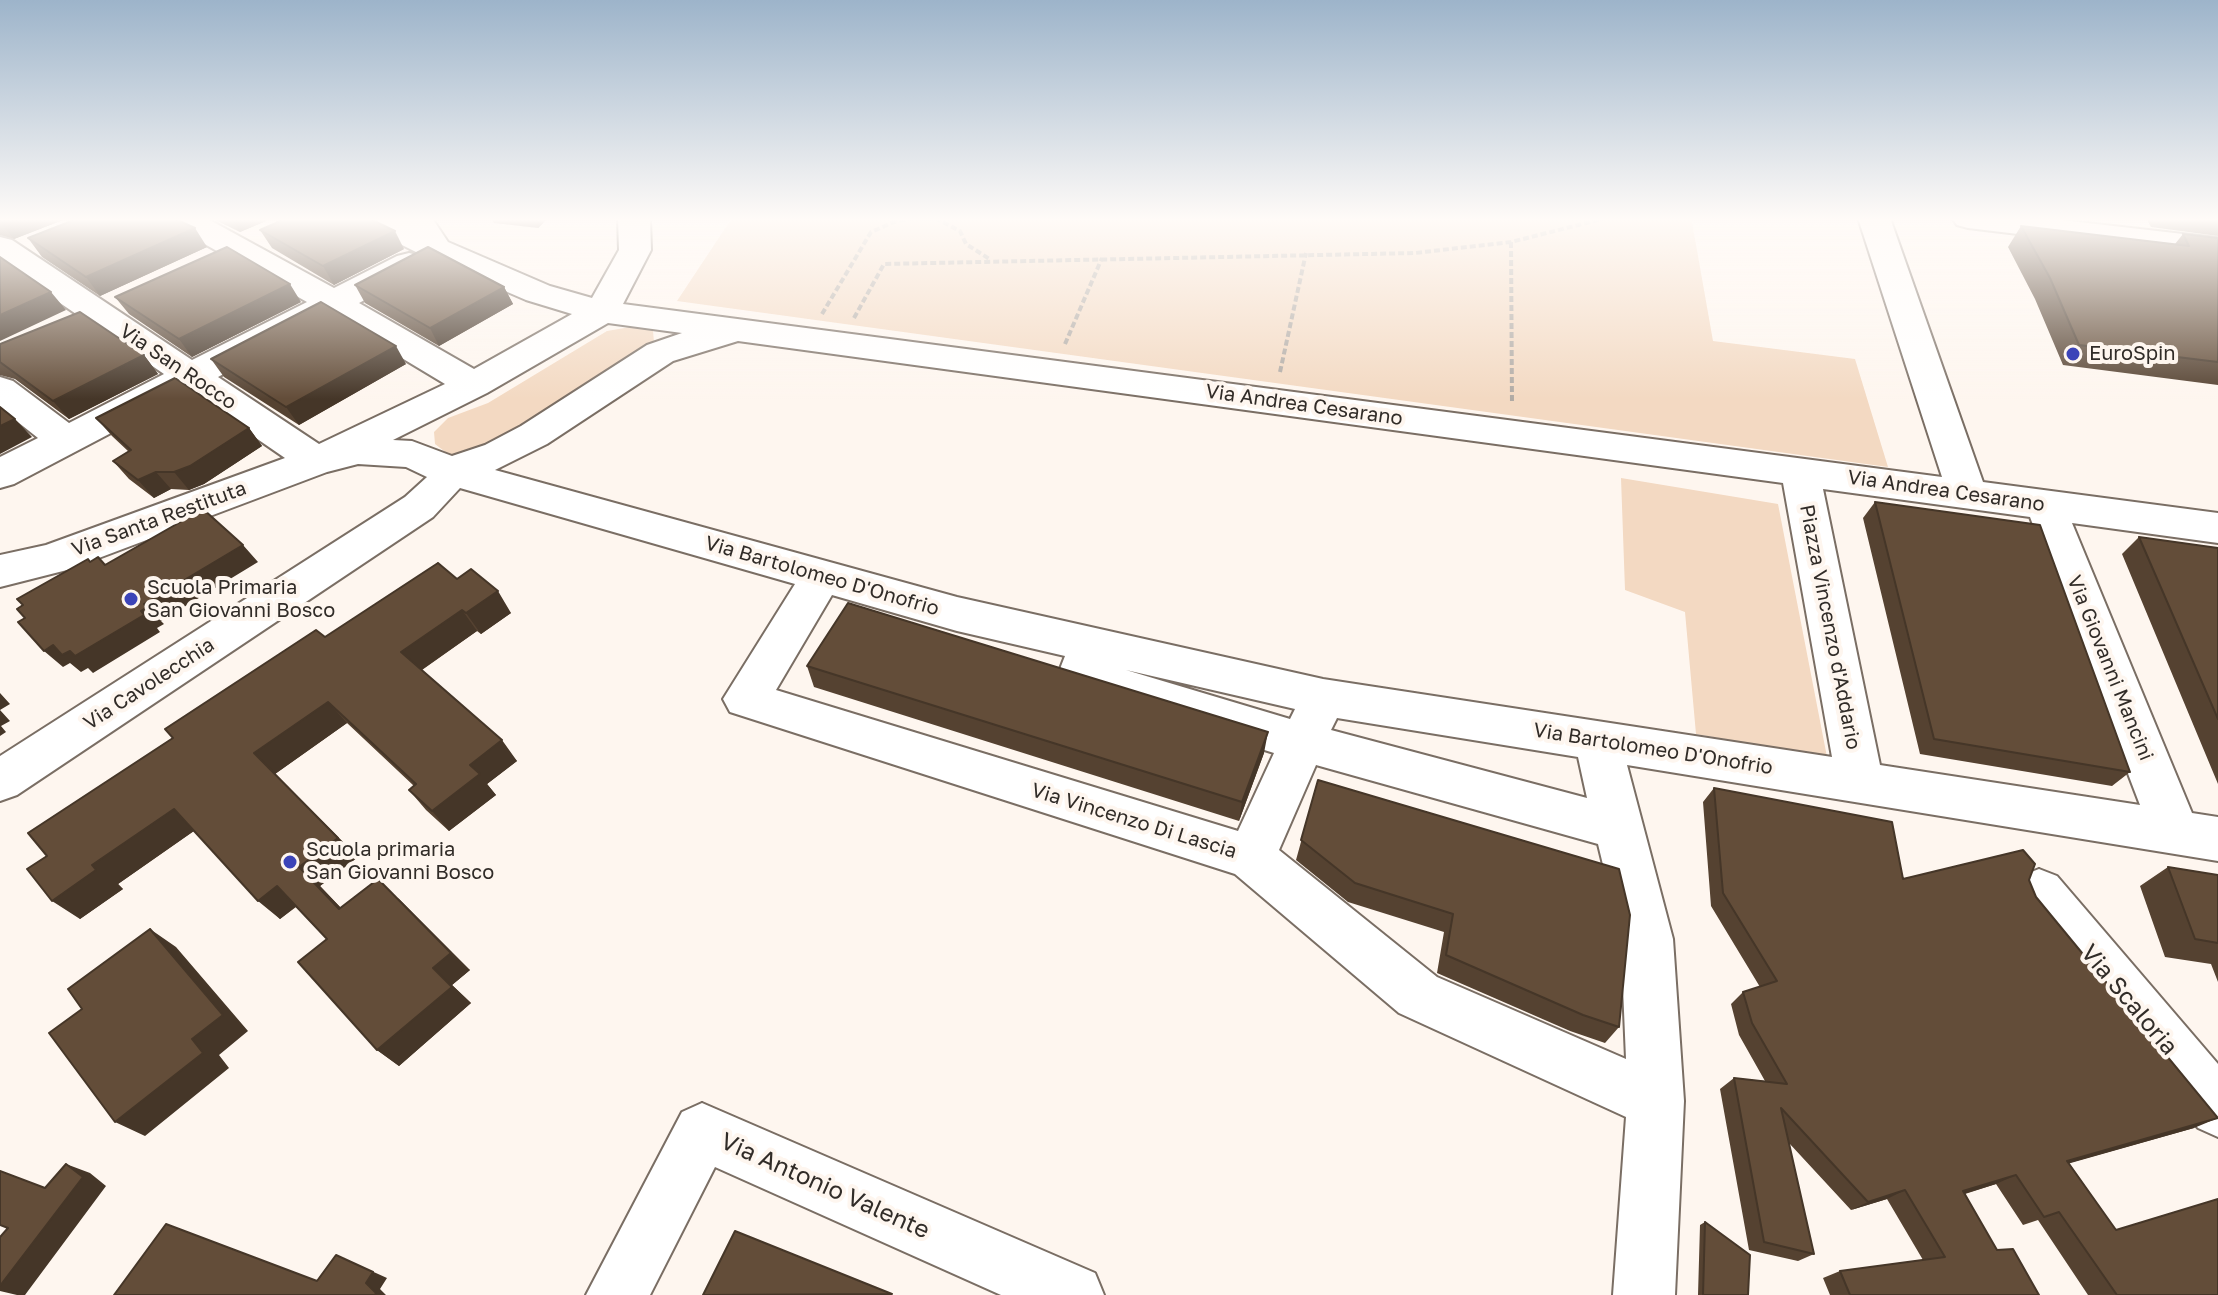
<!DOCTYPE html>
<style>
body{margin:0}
canvas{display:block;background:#fef6ef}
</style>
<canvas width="2218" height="1295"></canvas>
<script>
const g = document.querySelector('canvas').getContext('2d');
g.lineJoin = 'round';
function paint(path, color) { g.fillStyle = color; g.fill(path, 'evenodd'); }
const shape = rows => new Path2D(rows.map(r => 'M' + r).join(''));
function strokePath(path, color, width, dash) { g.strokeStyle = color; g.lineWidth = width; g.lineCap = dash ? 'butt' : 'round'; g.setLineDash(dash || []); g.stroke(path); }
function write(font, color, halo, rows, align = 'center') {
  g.font = font + ' "Golos Text",sans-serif'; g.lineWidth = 8; g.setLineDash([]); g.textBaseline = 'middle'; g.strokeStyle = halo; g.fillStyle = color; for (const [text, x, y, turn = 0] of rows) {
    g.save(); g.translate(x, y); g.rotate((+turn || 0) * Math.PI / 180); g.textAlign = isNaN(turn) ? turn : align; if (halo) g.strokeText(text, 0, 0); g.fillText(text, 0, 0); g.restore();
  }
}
paint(shape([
 [732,218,1697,218,1692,222,1713,341,1855,359,1888,467,677,301],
 [642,325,653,331,654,342,647,349,504,438,465,454,448,454,435,444,434,432,448,418,488,403,607,331],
 [1621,478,1778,504,1827,757,1696,734,1685,612,1625,590]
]), '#f3d9c2');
const minor = shape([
 [166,218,206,218,334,288,397,256,409,253,421,256,425,263,421,270,359,303,474,369,572,314,526,300,424,256,362,225,357,218,432,218,448,242,550,286,592,298,619,250,618,218,650,218,651,250,623,304,1942,477,1858,218,1890,218,1983,482,2218,513,2218,543,2072,523,2192,813,2218,817,2218,861,1627,765,1673,939,1684,1101,1675,1295,1613,1295,1626,1117,1399,1013,1235,874,730,712,723,699,795,584,460,488,433,517,17,795,0,801,0,756,405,497,427,477,406,467,358,464,327,472,67,570,0,587,0,555,46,545,285,458,189,392,14,484,0,488,0,457,38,438,0,408,0,377,13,381,69,423,164,374,0,262,0,237,12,240,192,360,307,302,171,225,166,218],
 [332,316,445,384,319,444,218,377,332,316],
 [608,323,682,333,647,345,521,426,485,445,452,456,412,441,393,440,487,393,608,323],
 [738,341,1783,483,1832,757,1323,679,957,597,495,470,547,444,673,361,738,341],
 [1823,489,2030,517,2140,805,1880,765,1823,489],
 [832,595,957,631,1065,656,1058,674,1064,687,1274,753,1238,831,776,690,832,595],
 [1126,670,1295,709,1290,719,1126,670],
 [1337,718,1578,757,1587,798,1331,730,1337,718],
 [1316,765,1598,844,1621,939,1626,1059,1437,977,1279,850,1316,765],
 [1952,218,2044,218,2218,238,2218,258,1968,228,1957,225,1952,218],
 [2039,869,2057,876,2218,1064,2218,1137,2198,1128,2021,908,2014,892,2021,876,2039,869],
 [702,1103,1095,1273,1104,1295,1001,1295,715,1167,650,1295,586,1295,682,1112,702,1103]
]);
strokePath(minor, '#7a6e64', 4);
strokePath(shape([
 [1511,242,1512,404],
 [822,314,871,232,894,222,912,218,937,219,960,231,966,244,991,260],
 [854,318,884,264,1415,253,1511,242,1606,218],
 [1065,344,1102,258],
 [1280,372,1306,253]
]), '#b0aaa4', 4, [6, 3]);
paint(minor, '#fff');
paint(shape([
 [0,218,68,218,14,239,0,235],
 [211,218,273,218,240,232],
 [491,218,548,218,538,228,494,223],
 [2146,218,2218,218,2218,236,2151,227],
 [2021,226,2175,244,2183,234,2218,238,2218,385,2063,365,2035,299,2008,247],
 [260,230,404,249,334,285,272,248],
 [28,238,207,247,100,296,42,257],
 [355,285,504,287,513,304,439,346,365,303],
 [115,297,301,302,192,357,129,314],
 [0,344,144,355,158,374,69,419,15,379,0,375],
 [211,359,406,364,299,425,224,377],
 [96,418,249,428,262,446,204,484,189,490,171,489,154,498,129,479,113,461,129,452,112,436],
 [1875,502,2130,772,2112,786,1920,754,1863,518],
 [2139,537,2218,548,2218,784,2122,554],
 [457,579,511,613,481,634,477,631,422,670,517,761,487,784,496,795,449,831,426,810,409,790,414,786,347,723,275,774,358,857,320,886,341,908,470,970,452,985,471,1003,399,1066,377,1050,327,939,296,907,280,919,194,831,118,884,123,889,80,919,47,856,325,637],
 [807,666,1264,753,1239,821,814,687],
 [1318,780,1619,1027,1605,1043,1570,1031,1437,973,1444,932,1348,902,1296,860],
 [1714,788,1903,879,2029,880,2036,897,2194,1128,2069,1163,2116,1230,2218,1295,2088,1295,2038,1220,2023,1225,1996,1184,1965,1194,1997,1250,2039,1295,1830,1295,1823,1278,1840,1271,1923,1260,1887,1199,1851,1210,1789,1143,1814,1254,1798,1261,1749,1250,1720,1089,1734,1078,1765,1081,1739,1035,1731,1004,1743,992,1760,987,1711,906,1703,802],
 [2168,867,2218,875,2218,982,2211,964,2165,957,2140,886],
 [1705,1222,1748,1295,1698,1295,1700,1225]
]), '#554231');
paint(shape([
 [6,218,68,218,14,239,0,222,0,220],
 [231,218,273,218,240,232],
 [540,218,548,218,538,228,536,222],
 [195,228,207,247,100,296,86,277],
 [395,231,404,249,334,285,323,266],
 [290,284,301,302,192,357,179,339],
 [504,287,513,304,439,346,430,328],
 [51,292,66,310,0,341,0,315],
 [396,346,406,364,299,425,286,407],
 [144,355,158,374,69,419,53,401],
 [15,419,32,437,0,454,0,426],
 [249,428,262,446,204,484,189,490,174,472],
 [156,472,171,489,154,498,138,480],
 [243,545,258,562,161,621,164,624,157,628,160,632,93,673,88,668,81,672,70,663,63,667,44,651,53,645,141,611,144,604],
 [498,591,511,613,481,634,466,613],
 [462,610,477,631,417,673,401,652],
 [0,693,10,704,0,710],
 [328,702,347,723,275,774,358,857,320,886,360,928,339,909,299,867,254,753],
 [0,710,10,721,1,726,6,732,0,736],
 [1268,732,1264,753,1239,821,1242,802],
 [502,740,517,761,487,784,496,795,449,831,432,811,470,765],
 [174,809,198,828,118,884,123,889,80,919,52,901,92,865],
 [277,886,299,904,280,919,258,901],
 [398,898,470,970,452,985,471,1003,399,1066,377,1050,433,968],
 [150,929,176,947,248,1031,219,1055,229,1068,145,1136,115,1122,192,1039],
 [2218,1118,2194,1128,2046,1170,2067,1161],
 [66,1164,90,1173,106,1186,25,1295,17,1295,0,1291,0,1286],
 [2016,1175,1996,1184,1944,1200,1963,1191],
 [1905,1190,1887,1199,1851,1210,1868,1202],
 [336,1255,387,1278,380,1289,386,1295,375,1295]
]), '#453628');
const building = shape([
 [79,218,173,218,195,228,86,277,28,238,79,218],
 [287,218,368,218,395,231,323,266,260,230,287,218],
 [495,218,540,218,536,222,495,218],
 [2021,226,2189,246,2183,234,2218,238,2218,362,2079,345,2050,278,2021,226],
 [227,247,290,284,179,339,115,297,227,247],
 [428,247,504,287,430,328,355,285,428,247],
 [0,257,51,292,0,315,0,257],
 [321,302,396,346,286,407,211,359,321,302],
 [80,312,144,355,53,401,0,362,0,344,80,312],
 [175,378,249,428,190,466,174,472,156,472,138,480,113,461,131,450,96,418,175,378],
 [0,407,15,419,0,426,0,407],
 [1875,502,2040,525,2130,772,1934,739,1875,502],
 [203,509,243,545,144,604,147,607,141,611,144,615,75,656,70,651,62,655,53,645,44,651,18,622,25,618,17,609,23,605,17,599,88,559,90,562,98,557,105,565,203,509],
 [2139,537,2218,548,2218,719,2139,537],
 [438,563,457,579,471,569,498,591,466,613,462,610,401,652,502,740,470,765,480,774,432,811,409,790,416,784,328,702,254,753,338,838,299,867,339,909,378,879,451,953,433,968,452,987,377,1050,298,962,327,939,277,886,258,901,174,809,92,865,96,870,52,901,27,869,47,856,28,833,173,738,165,729,316,630,325,637,438,563],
 [848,603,1268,732,1242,802,807,666,848,603],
 [1318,780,1619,869,1630,915,1619,1027,1583,1015,1446,955,1453,914,1355,883,1301,840,1318,780],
 [1714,788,1892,822,1903,879,2023,850,2035,864,2029,880,2036,897,2218,1118,2067,1161,2116,1230,2218,1199,2218,1295,2117,1295,2059,1212,2044,1217,2016,1175,1963,1191,1997,1250,2013,1249,2039,1295,1850,1295,1840,1271,1945,1257,1905,1190,1868,1202,1781,1108,1814,1254,1764,1242,1734,1078,1787,1084,1752,1023,1743,992,1777,981,1723,893,1714,788],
 [2168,867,2218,875,2218,943,2195,939,2168,867],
 [150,929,223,1015,192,1039,203,1053,115,1122,49,1033,82,1009,68,989,150,929],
 [66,1164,83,1177,0,1286,0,1237,8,1228,0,1225,0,1171,45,1188,66,1164],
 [1705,1222,1750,1255,1748,1295,1703,1295,1705,1222],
 [166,1224,317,1281,336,1255,373,1272,366,1283,376,1293,375,1295,114,1295,166,1224],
 [735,1231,892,1294,703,1295,735,1231]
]);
paint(building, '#634d39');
strokePath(building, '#453628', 2);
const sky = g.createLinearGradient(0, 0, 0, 399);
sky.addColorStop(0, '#9db4ca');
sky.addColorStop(0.55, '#fffbf8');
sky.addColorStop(1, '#fffbf800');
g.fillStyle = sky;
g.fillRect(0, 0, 2218, 399);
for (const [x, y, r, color] of [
 [2073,354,8,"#3c44b8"],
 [131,599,8,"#3c44b8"],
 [290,862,8,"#3c44b8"]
]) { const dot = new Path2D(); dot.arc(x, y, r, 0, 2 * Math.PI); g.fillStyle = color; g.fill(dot); strokePath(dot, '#fef6ef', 3); }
write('20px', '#312c28', '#fef6ef', [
 ["EuroSpin",2089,354],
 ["Scuola Primaria",147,588],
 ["San Giovanni Bosco",147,611],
 ["Scuola primaria",306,850],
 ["San Giovanni Bosco",306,873]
], 'left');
write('20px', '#312c28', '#fef6ef', [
 ["Via San Rocco",178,367,34],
 ["Via Andrea Cesarano",1304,405,8],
 ["Via Andrea Cesarano",1946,491,8],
 ["Via Santa Restituta",159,519,-20],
 ["Via Bartolomeo D'Onofrio",822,576,16],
 ["Piazza Vincenzo d'Addario",1830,627,79],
 ["Via Giovanni Mancini",2110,668,68],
 ["Via Cavolecchia",149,684,-33],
 ["Via Bartolomeo D'Onofrio",1653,749,9],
 ["Via Vincenzo Di Lascia",1134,821,17]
]);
write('24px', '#312c28', '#fef6ef', [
 ["Via Scaloria",2129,1000,50],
 ["Via Antonio Valente",825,1186,24]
]);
</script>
